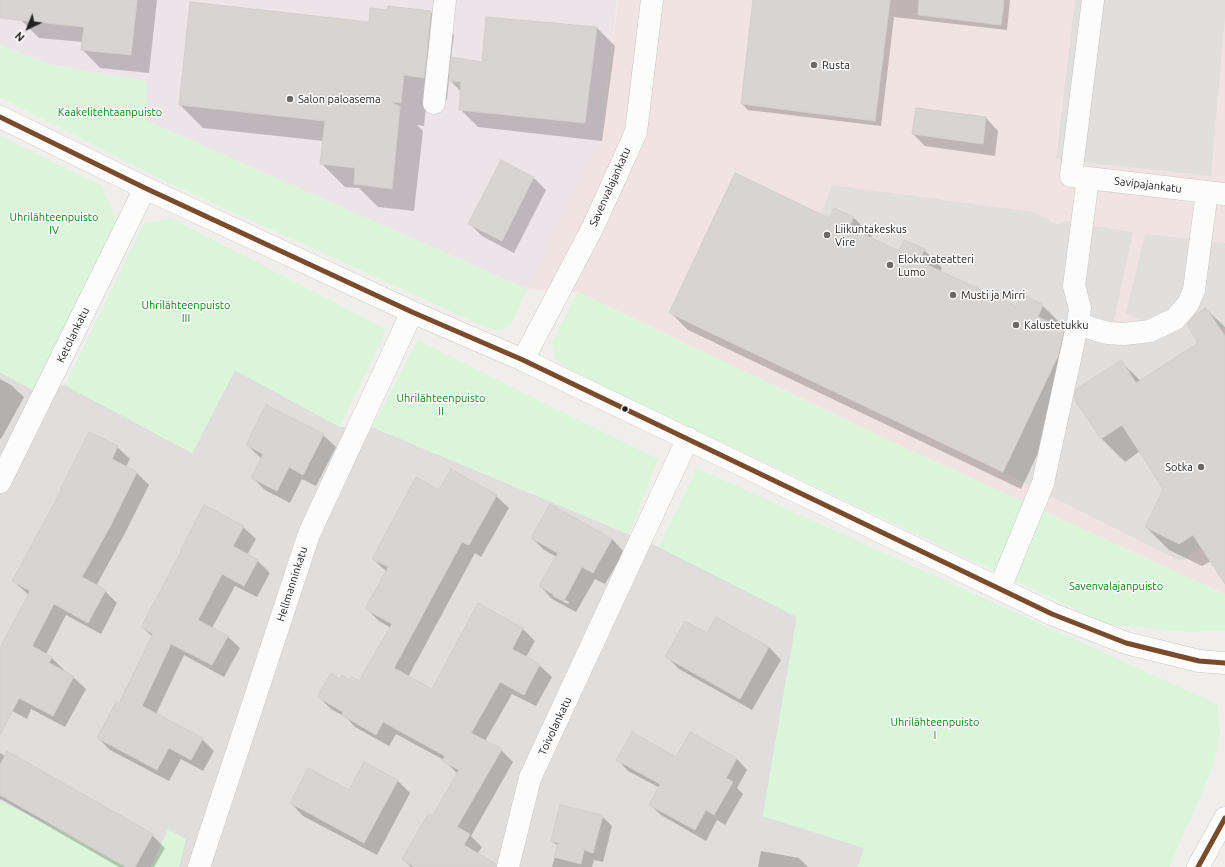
<!DOCTYPE html>
<meta charset="utf-8">
<style>
body{margin:0}
#map{position:relative;width:1225px;height:867px;overflow:hidden;background:#f0eeeb;font-family:Ubuntu,sans-serif}
canvas{display:block}
.north{position:absolute;left:8px;top:8px;width:40px;height:40px;-webkit-text-stroke:3px #fff;paint-order:stroke;rotate:223deg;font-size:11px;font-weight:700;line-height:16px;text-align:center;color:#222}
.north::after{content:'';display:block;margin:auto;width:14px;height:18px;background:#222;clip-path:polygon(50% 0,100% 100%,50% 72%,0 100%)}
</style>
<div id="map">
<canvas width="1225" height="867"></canvas>
<div class="north">N</div>
</div>
<script>
const g = document.querySelector('canvas').getContext('2d');
g.lineJoin = 'round';
function paint(path, color) { g.fillStyle = color; g.fill(path, 'evenodd'); }
const shape = rows => new Path2D(rows.map(r => 'M' + r).join(''));
function strokePath(path, color, width, dash) { g.strokeStyle = color; g.lineWidth = width; g.lineCap = dash ? 'butt' : 'round'; g.setLineDash(dash || []); g.stroke(path); }
function write(font, color, halo, rows, align = 'center') {
  g.font = font + ' Ubuntu,sans-serif'; g.lineWidth = 3; g.setLineDash([]); g.textBaseline = 'middle'; g.strokeStyle = halo; g.fillStyle = color; for (const [text, x, y, turn = 0] of rows) {
    g.save(); g.translate(x, y); g.rotate((+turn || 0) * Math.PI / 180); g.textAlign = isNaN(turn) ? turn : align; if (halo) g.strokeText(text, 0, 0); g.fillText(text, 0, 0); g.restore();
  }
}
paint(shape([
 [235,370,340,427,372,427,659,547,797,617,763,816,865,848,858,867,0,867,0,372,33,390,65,385,192,453]
]), '#dfdedc');
paint(shape([
 [618,0,1225,0,1225,594,908,449,578,292,527,289,601,137]
]), '#f1e3e1');
paint(shape([
 [0,0,617,0,601,137,527,289,147,121,146,81,53,65,0,45]
]), '#ede4e9');
paint(shape([
 [0,45,53,65,146,81,148,121,527,289,513,321,507,328,496,330,481,325,167,182,0,97],
 [0,136,102,186,116,220,33,390,0,372],
 [171,218,386,329,340,427,235,370,192,453,65,385,144,224],
 [578,292,908,449,1225,594,1225,630,1187,632,1107,624,752,456,661,414,571,371,556,359,552,343],
 [418,340,658,459,629,534,372,427],
 [697,468,1217,704,1220,731,1213,767,1169,867,858,867,864,848,763,816,797,617,659,547],
 [0,801,136,867,0,867],
 [168,829,186,839,179,867,151,867]
]), '#daf5da');
paint(shape([
 [1075,0,1225,0,1225,18,1211,176,1056,159],
 [832,185,1034,212,1047,218,1052,223,1059,224,1065,221,1133,232,1114,320,1129,325,1146,323,1126,313,1145,234,1225,243,1225,326,1220,329,1206,308,1185,321,1198,343,1136,383,1120,360,1071,393,1101,439,1122,425,1163,489,1145,527,1179,544,1193,535,1200,547,1185,559,1178,560,1003,472,1069,332,1038,317,1043,305,1023,295,1016,306,919,261,925,249,916,245,904,240,899,251,849,227,854,217,834,208,829,218,821,214]
]), '#e0dfde');
paint(shape([
 [23,0,157,0,149,73,100,68,82,49,83,42,39,38,21,20],
 [754,0,1010,0,1007,30,894,17,881,126,748,110,742,104],
 [431,12,454,35,451,58,483,63,597,28,615,46,602,141,478,127,460,109,461,92,449,79,447,100,427,98,424,126,417,125,423,131,414,211,378,207,359,188,345,187,322,164,324,141,203,128,180,105,370,23],
 [917,109,986,118,998,131,995,156,925,146,913,134],
 [502,161,534,178,546,190,514,253,482,236,470,224],
 [834,209,854,218,872,236,871,238,900,252,924,250,942,268,940,272,1017,308,1043,306,1061,324,1059,328,1063,330,1081,348,1075,375,1021,489,688,330,670,312,830,219],
 [1206,309,1225,327,1225,581,1211,561,1202,566,1169,550,1146,527,1164,488,1140,451,1125,462,1102,439,1075,398,1120,361,1141,381,1200,343],
 [0,379,11,385,24,397,1,439,0,438],
 [323,435,336,447,316,486,302,479,290,503,265,490,253,478,262,459,247,445],
 [117,447,130,459,126,467,137,473,149,485,124,535,96,586,105,591,117,603,101,634,66,615,46,654,52,658,64,670,63,672,73,677,86,689,65,727,31,709,27,719,0,704,0,662,29,595,13,581],
 [440,491,496,496,509,508,481,557,475,553,408,677,432,691,479,605,523,629,535,641,526,657,539,665,552,677,536,706,512,694,485,741,501,750,513,762,471,836,482,847,477,854,491,867,411,867,403,859,433,816,458,774,444,760,396,734,389,746,355,727,347,718,331,709,318,696,340,680,359,682,391,628,379,621,367,609,387,572,373,559],
 [205,507,243,527,256,539,247,555,258,561,270,573,257,597,235,586,212,628,227,636,240,648,224,677,184,655,156,714,202,739,214,751,203,771,181,759,169,781,110,750,98,738,119,704,153,637,142,627],
 [532,538,612,539,624,552,605,584,595,579,576,612,552,599,540,586,557,557,544,550],
 [553,593,569,602,568,604,553,596],
 [707,634,769,647,781,660,752,710,679,669,667,657],
 [690,733,737,759,747,770,737,788,743,794,725,825,717,820,706,841,661,815,650,805,660,788,628,771,618,760,676,758],
 [8,752,152,835,165,848,154,867,119,867,1,799,0,800,0,753,6,756],
 [397,780,410,793,377,855,303,816,291,803],
 [602,816,612,826,603,862,594,860,592,867,552,867,558,846,552,841],
 [761,851,799,858,808,867,758,867]
]), '#0003');
const building = shape([
 [0,0,137,0,131,55,81,50,84,27,0,18,0,0],
 [753,0,890,0,875,121,741,104,753,0],
 [919,0,1004,0,1001,25,918,15,919,0],
 [190,2,369,22,370,8,387,10,388,6,431,11,424,78,404,75,401,103,391,102,400,107,392,189,354,184,355,168,320,164,325,121,179,105,190,2],
 [486,17,597,27,585,123,459,110,461,82,449,81,451,57,482,62,486,17],
 [916,108,986,117,983,144,912,134,916,108],
 [501,160,534,177,502,241,468,224,501,160],
 [735,173,829,218,834,208,854,217,849,227,899,251,904,240,925,249,919,261,1016,306,1022,294,1043,305,1038,317,1064,329,1058,356,1003,472,669,313,735,173],
 [1206,308,1225,336,1225,584,1193,535,1179,544,1145,527,1163,489,1122,425,1101,439,1074,399,1076,389,1121,360,1136,383,1198,343,1187,324,1196,314,1206,308],
 [266,405,324,434,303,475,289,467,277,491,251,478,263,454,246,445,266,405],
 [89,432,118,446,112,459,137,472,112,523,82,577,106,590,88,623,54,604,32,646,52,657,49,663,74,676,53,716,19,698,0,735,0,648,30,591,12,581,61,491,60,490,89,432],
 [451,469,497,495,469,545,462,542,394,668,432,689,478,603,523,628,512,649,540,664,524,695,500,682,471,733,502,749,457,827,470,834,464,845,496,864,496,867,414,867,402,859,428,814,433,815,459,770,442,761,445,756,383,722,376,735,342,715,343,712,317,697,331,673,340,679,342,675,350,680,352,677,359,681,392,624,365,609,388,567,372,559,416,477,439,490,451,469],
 [550,504,612,539,593,573,582,567,564,601,539,586,558,553,531,538,550,504],
 [204,505,244,526,233,546,258,560,244,586,222,574,198,620,228,636,212,665,171,644,142,706,203,738,191,760,169,748,157,770,97,738,116,702,119,703,153,634,141,627,181,552,180,551,204,505],
 [716,617,769,647,740,699,665,657,685,621,707,633,716,617],
 [632,732,676,757,690,732,737,758,726,778,733,782,714,815,706,810,695,830,649,805,660,784,616,760,632,732],
 [7,751,153,834,135,867,126,867,0,795,0,765,7,751],
 [364,762,398,780,364,843,290,803,308,768,349,790,364,762],
 [560,805,603,815,593,853,584,850,581,864,554,857,558,843,551,841,560,805]
]);
paint(building, '#d7d4d2');
strokePath(building, '#d3d0cc', 1);
const minor = shape([
 [1093,0,1071,176,1225,194],
 [434,103,445,0],
 [0,117,145,188,412,312,523,360,1052,614,1126,643,1199,661,1225,663],
 [1078,322,1093,329,1108,333,1124,334,1150,331,1175,319,1188,304,1194,290,1207,192],
 [523,360,593,227,636,132,652,0],
 [0,482,145,188],
 [1000,588,1043,483,1078,322,1080,308,1074,286,1088,178],
 [199,867,309,534,412,312],
 [508,867,530,778,688,438],
 [1198,867,1225,818]
]);
strokePath(minor, '#c9c8c7', 23);
strokePath(minor, '#fdfcfc', 22);
strokePath(shape([
 [0,117,145,188,412,312,523,360,1052,614,1126,643,1199,661,1225,663],
 [1198,867,1225,818]
]), '#7a4b2a', 5);
for (const [x, y, r, color] of [
 [814,65,4,"#6a6968"],
 [290,99,4,"#6a6968"],
 [827,235,4,"#6a6968"],
 [890,265,4,"#6a6968"],
 [953,295,4,"#6a6968"],
 [1016,325,4,"#6a6968"],
 [625,409,3.5,"#222"],
 [1201,467,4,"#6a6968"]
]) { const dot = new Path2D(); dot.arc(x, y, r, 0, 2 * Math.PI); g.fillStyle = color; g.fill(dot); strokePath(dot, '#fff', 1.5); }
write('11px', '#222', '#fff', [
 ["Rusta",822,65],
 ["Salon paloasema",298,99],
 ["Liikuntakeskus",835,229],
 ["Vire",835,242],
 ["Elokuvateatteri",898,259],
 ["Lumo",898,272],
 ["Musti ja Mirri",961,295],
 ["Kalustetukku",1024,325],
 ["Sotka",1193,467,"right"]
], 'left');
write('11px', '#0c8416', '#fff', [
 ["Kaakelitehtaanpuisto",110,112],
 ["Uhrilähteenpuisto",54,217],
 ["IV",54,230],
 ["Uhrilähteenpuisto",186,305],
 ["III",186,318],
 ["Uhrilähteenpuisto",441,398],
 ["II",441,411],
 ["Savenvalajanpuisto",1116,586],
 ["Uhrilähteenpuisto",935,722],
 ["I",935,735]
]);
write('11px', '#222', '#fff', [
 ["Savipajankatu",1148,185,7],
 ["Savenvalajankatu",610,187,-66],
 ["Ketolankatu",73,335,-64],
 ["Hellmanninkatu",292,584,-72],
 ["Toivolankatu",555,726,-65]
]);
</script>
